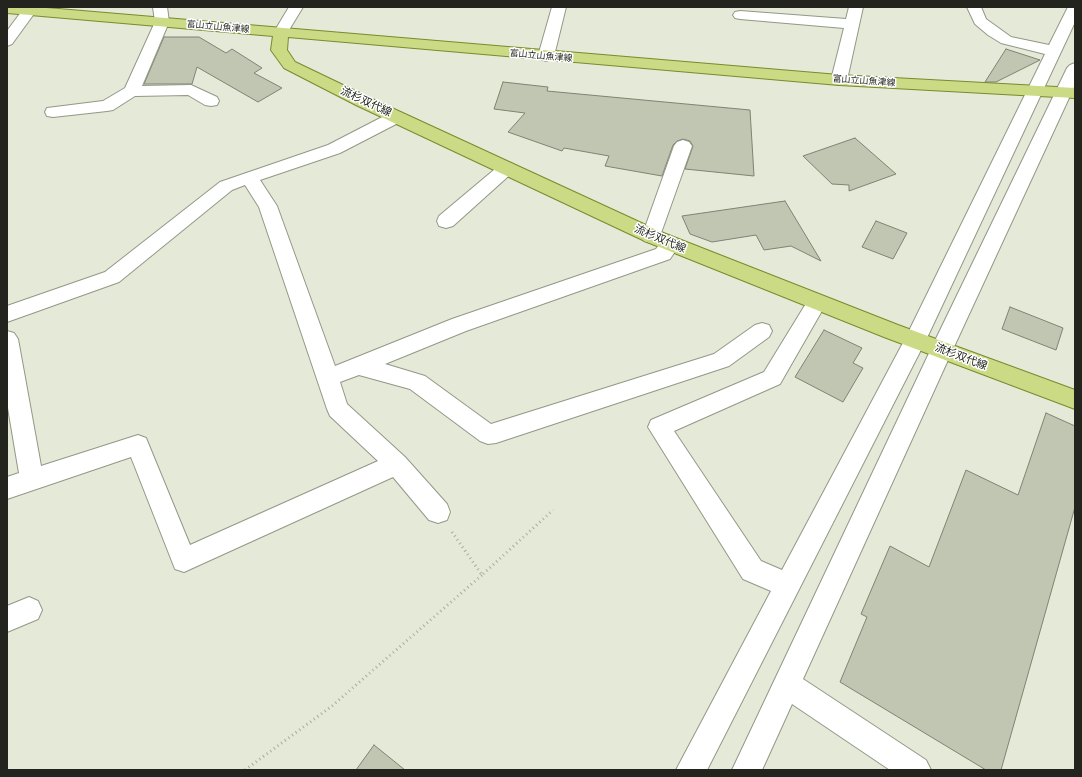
<!DOCTYPE html>
<meta charset="utf-8">
<style>
body{margin:0}
#map{position:relative;width:1082px;height:777px;overflow:hidden;background:#e4ead7;font-family:Rubik,sans-serif}
canvas{display:block}
.frame{position:absolute;inset:0;border:8px solid #22241d;pointer-events:none}
</style>
<div id="map">
<canvas width="1082" height="777"></canvas>
<div class="frame"></div>
</div>
<script>
const g = document.querySelector('canvas').getContext('2d');
g.lineJoin = 'round';
function paint(path, color) { g.fillStyle = color; g.fill(path, 'evenodd'); }
const shape = rows => new Path2D(rows.map(r => 'M' + r).join(''));
function strokePath(path, color, width, dash) { g.strokeStyle = color; g.lineWidth = width; g.lineCap = dash ? 'butt' : 'round'; g.setLineDash(dash || []); g.stroke(path); }
function write(font, color, halo, rows, align = 'center') {
  g.font = font + ' Rubik,"Noto Sans JP",sans-serif'; g.lineWidth = 3; g.setLineDash([]); g.textBaseline = 'middle'; g.strokeStyle = halo; g.fillStyle = color; for (const [text, x, y, turn = 0] of rows) {
    g.save(); g.translate(x, y); g.rotate((+turn || 0) * Math.PI / 180); g.textAlign = isNaN(turn) ? turn : align; if (halo) g.strokeText(text, 0, 0); g.fillText(text, 0, 0); g.restore();
  }
}
const building = shape([
 [164,37,199,37,226,53,232,49,262,68,254,73,282,88,258,102,197,67,192,84,144,84,164,37],
 [1006,49,1040,60,996,82,985,82,1006,49],
 [503,82,548,87,547,91,750,110,754,176,685,169,693,146,690,141,683,139,677,141,673,145,662,176,605,166,609,156,564,148,562,151,508,132,525,113,494,109,503,82],
 [855,138,896,174,849,191,849,185,832,184,803,156,855,138],
 [785,201,821,261,791,246,764,250,756,235,712,242,690,234,682,216,785,201],
 [876,221,907,233,893,259,862,247,876,221],
 [1010,307,1063,328,1056,350,1002,329,1010,307],
 [824,330,862,348,853,363,863,368,843,402,795,377,824,330],
 [1046,413,1075,426,1075,507,1001,770,986,770,840,682,867,617,861,614,890,546,929,567,966,470,1018,495,1046,413],
 [374,745,405,770,356,770,374,745]
]);
paint(building, '#c1c6b3');
strokePath(building, '#7e8372', 1);
const minor = shape([
 [30,7,34,8,36,11,12,44,7,46,7,31,24,8,30,7],
 [153,7,167,7,169,22,142,86,191,85,217,97,219,101,217,105,211,106,205,105,188,95,135,96,113,110,107,111,53,117,47,116,45,112,47,108,103,101,125,88,155,22,153,7],
 [289,7,303,7,286,35,281,36,276,35,274,32,289,7],
 [552,7,566,7,554,56,551,59,546,61,541,59,538,56,552,7],
 [849,7,863,7,847,80,845,83,839,85,833,83,831,80,844,28,740,19,735,18,733,15,735,12,740,11,846,19,849,7],
 [967,7,981,7,986,19,1011,37,1049,45,1068,7,1075,7,1075,22,926,340,707,770,676,770,771,591,743,579,648,427,651,420,764,372,810,297,817,294,824,297,827,302,780,384,674,431,761,561,782,570,905,339,1045,54,1001,43,988,35,975,24,967,7],
 [1075,63,1075,85,953,349,803,679,926,760,931,770,890,770,792,704,762,770,732,770,931,349,1067,68,1070,65,1075,63],
 [396,112,402,113,404,117,402,121,340,153,260,180,277,206,335,366,452,319,656,249,663,239,670,237,677,239,680,244,670,259,466,331,385,364,425,376,491,424,714,354,755,325,762,323,769,325,772,331,769,337,729,366,496,443,488,444,480,441,410,389,359,375,340,382,347,404,405,457,447,504,450,512,447,520,438,523,429,520,393,477,184,572,175,569,131,457,7,499,7,477,19,473,7,402,7,331,14,333,18,339,41,466,138,435,146,438,190,545,378,461,330,416,327,409,259,207,245,185,232,190,119,282,7,322,7,306,105,272,220,182,328,145,390,113,396,112],
 [683,140,689,142,692,146,660,236,658,241,651,243,644,241,642,236,674,146,677,142,683,140],
 [507,162,513,164,516,168,513,172,453,226,446,228,439,226,437,221,439,216,501,164,507,162],
 [29,597,38,601,42,610,38,619,7,632,7,606,29,597]
]);
const major = shape([
 [7,7,35,7,839,75,1075,88,1075,98,839,85,288,37,287,50,295,62,368,97,661,232,898,325,1075,390,1075,409,884,337,647,242,356,105,284,68,271,50,273,36,7,13,7,7]
]);
strokePath(minor, '#939886', 2);
strokePath(major, '#788b2c', 2);
strokePath(shape([
 [452,532,482,575,553,510],
 [245,770,332,706,482,575]
]), '#a9ae9f', 3, [1, 3.5]);
paint(minor, '#fff');
paint(major, '#cada85');
write('9px', '#22241d', '#fff', [
 ["富山立山魚津線",218,27,5],
 ["富山立山魚津線",541,56,5],
 ["富山立山魚津線",864,81,4]
]);
write('11px', '#22241d', '#fff', [
 ["流杉双代線",366,102,25],
 ["流杉双代線",660,239,23],
 ["流杉双代線",961,357,21]
]);
</script>
